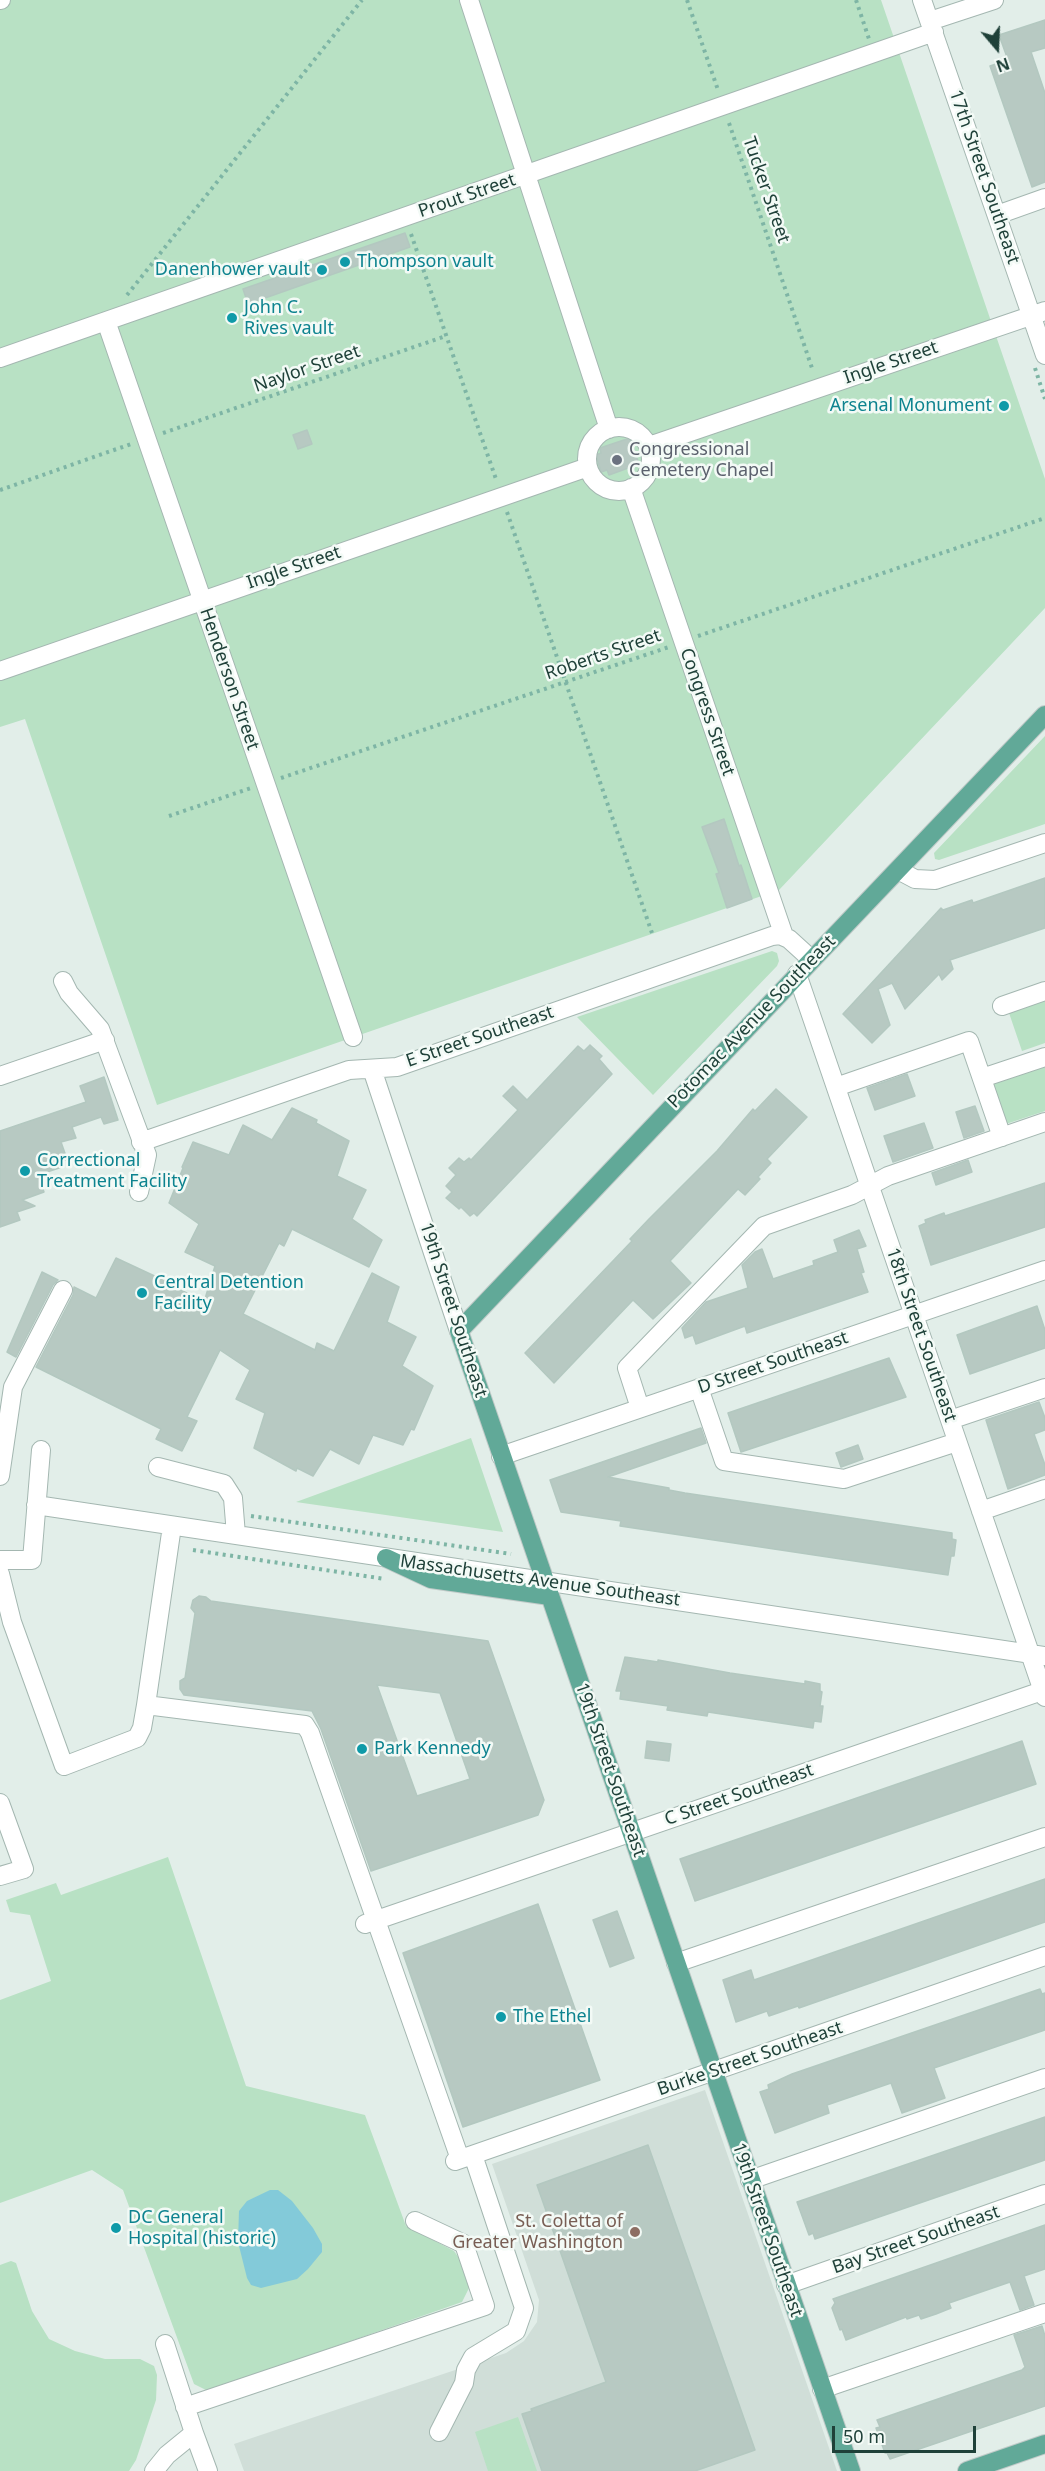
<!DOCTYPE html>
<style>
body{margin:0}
#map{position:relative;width:1045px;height:2471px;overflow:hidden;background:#e2eee9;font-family:"Noto Sans",sans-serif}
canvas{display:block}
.north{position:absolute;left:967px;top:18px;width:60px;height:60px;-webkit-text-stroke:4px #f3faf6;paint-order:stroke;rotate:161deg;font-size:16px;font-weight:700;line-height:24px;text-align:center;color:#1f4139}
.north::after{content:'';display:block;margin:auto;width:21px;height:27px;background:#1f4139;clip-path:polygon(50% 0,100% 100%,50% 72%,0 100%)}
.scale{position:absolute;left:832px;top:2426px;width:144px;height:27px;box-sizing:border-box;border:3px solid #1f4139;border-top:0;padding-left:8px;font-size:18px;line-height:21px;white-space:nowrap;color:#1f4139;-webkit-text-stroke:4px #f3faf6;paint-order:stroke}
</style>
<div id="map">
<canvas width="1045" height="2471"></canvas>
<div class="north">N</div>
<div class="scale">50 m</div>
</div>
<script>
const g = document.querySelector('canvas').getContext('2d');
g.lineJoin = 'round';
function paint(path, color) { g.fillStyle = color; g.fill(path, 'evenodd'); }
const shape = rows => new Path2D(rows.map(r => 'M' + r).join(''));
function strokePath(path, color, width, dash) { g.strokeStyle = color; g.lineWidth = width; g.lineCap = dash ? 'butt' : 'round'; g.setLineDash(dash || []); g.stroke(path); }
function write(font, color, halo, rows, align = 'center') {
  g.font = font + ' "Noto Sans",sans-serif'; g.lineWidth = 5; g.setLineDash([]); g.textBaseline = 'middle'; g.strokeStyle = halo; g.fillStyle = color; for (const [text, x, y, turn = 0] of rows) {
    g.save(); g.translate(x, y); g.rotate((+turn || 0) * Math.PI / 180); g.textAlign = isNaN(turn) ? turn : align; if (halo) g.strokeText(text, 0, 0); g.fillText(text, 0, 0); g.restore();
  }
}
paint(shape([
 [705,2090,837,2471,244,2471,234,2444,506,2353,524,2341,537,2322,539,2300,492,2164]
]), '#d0ded8');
paint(shape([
 [0,0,881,0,1045,479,1045,608,779,890,157,1105,25,719,0,727],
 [1045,736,1045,824,939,860,935,859,934,853],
 [772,951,777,953,779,961,777,966,653,1095,577,1017],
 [1045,998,1045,1043,1022,1051,1008,1010],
 [1045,1065,1045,1111,1003,1125,991,1084],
 [471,1438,503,1532,296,1502],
 [168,1857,246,2086,365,2115,406,2226,454,2251,459,2258,469,2288,462,2302,208,2391,194,2384,123,2190,92,2170,0,2203,0,2000,51,1981,30,1915,10,1912,6,1900,56,1883,61,1895],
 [11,2261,16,2263,32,2311,49,2339,75,2351,105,2359,140,2359,154,2366,157,2375,156,2400,136,2460,129,2471,0,2471,0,2265],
 [518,2417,537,2471,488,2471,475,2432]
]), '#b8e1c4');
paint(shape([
 [270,2190,278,2190,292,2201,313,2228,322,2244,322,2252,308,2269,297,2279,261,2288,251,2285,247,2278,238,2242,239,2211,247,2201]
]), '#83cad9');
const building = shape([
 [1045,20,1045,48,1031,52,1045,93,1045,182,1032,187,990,66,1008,60,999,35,1045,20],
 [405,233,410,247,248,304,243,289,405,233],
 [307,430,312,444,298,449,293,435,307,430],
 [630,438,639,464,609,475,607,470,601,472,596,455,601,453,600,448,630,438],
 [724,819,739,866,741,865,752,899,727,908,716,874,719,873,702,827,724,819],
 [1045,878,1045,928,950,960,953,969,942,980,939,974,905,1009,892,983,878,989,890,1025,872,1043,843,1014,941,908,943,910,972,900,973,903,1045,878],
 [590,1045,602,1056,599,1059,612,1074,477,1216,474,1213,470,1216,461,1207,459,1209,446,1198,452,1192,446,1186,456,1175,449,1168,459,1158,464,1162,469,1158,471,1160,518,1110,503,1096,513,1086,527,1100,578,1046,584,1051,590,1045],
 [907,1074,915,1096,875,1110,867,1088,907,1074],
 [104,1077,118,1120,104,1124,101,1117,72,1127,76,1138,61,1142,67,1159,60,1162,62,1167,38,1175,44,1192,22,1200,35,1206,17,1212,20,1220,0,1227,0,1131,86,1102,80,1086,104,1077],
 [776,1089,807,1117,767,1159,771,1163,758,1177,760,1179,745,1195,738,1189,670,1261,691,1283,653,1319,633,1300,554,1383,525,1353,632,1241,630,1239,649,1219,717,1151,753,1109,755,1111,776,1089],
 [975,1106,984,1131,964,1138,956,1112,975,1106],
 [292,1108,317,1120,316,1123,349,1141,337,1176,366,1190,352,1219,382,1240,369,1267,292,1229,284,1246,279,1243,243,1314,315,1350,317,1343,334,1351,372,1273,399,1287,387,1322,416,1337,402,1366,433,1386,414,1430,411,1429,403,1445,373,1435,359,1464,330,1449,313,1476,297,1468,296,1471,254,1448,265,1413,236,1399,250,1370,220,1350,187,1417,197,1421,182,1451,156,1439,161,1429,36,1367,73,1295,74,1287,96,1298,116,1258,161,1279,162,1277,178,1285,177,1288,204,1302,215,1266,185,1252,199,1224,169,1203,183,1168,182,1167,193,1142,229,1155,243,1125,272,1140,292,1108],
 [924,1123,933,1148,893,1162,884,1136,924,1123],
 [968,1160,972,1172,936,1185,932,1173,968,1160],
 [1045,1183,1045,1227,931,1265,919,1226,926,1223,925,1220,944,1213,945,1216,1045,1183],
 [859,1230,866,1246,857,1249,864,1272,861,1273,868,1292,747,1333,745,1326,696,1344,693,1335,685,1338,682,1328,706,1302,748,1288,742,1265,755,1252,762,1249,773,1279,814,1265,813,1261,838,1252,834,1240,859,1230],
 [42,1272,58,1280,53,1285,16,1357,7,1352,42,1272],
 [1037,1306,1045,1330,1045,1348,970,1374,957,1335,1037,1306],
 [889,1358,906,1397,741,1452,728,1413,889,1358],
 [1039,1402,1045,1418,1045,1430,1034,1434,1045,1465,1045,1475,1008,1489,986,1420,1039,1402],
 [701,1428,706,1443,608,1477,669,1488,669,1490,685,1493,952,1533,952,1539,956,1540,954,1556,951,1556,948,1575,620,1526,621,1521,561,1512,550,1480,701,1428],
 [858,1445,863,1459,841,1467,836,1453,858,1445],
 [199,1596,206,1597,211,1601,488,1641,544,1800,538,1815,371,1871,321,1729,312,1711,184,1695,180,1689,180,1681,185,1678,195,1613,191,1608,193,1600,199,1596],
 [377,1685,440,1693,470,1779,417,1796,377,1685],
 [625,1657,658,1662,658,1660,730,1673,805,1684,805,1681,820,1684,820,1691,822,1692,820,1706,823,1706,821,1722,814,1721,813,1728,708,1712,707,1716,667,1710,668,1706,620,1699,621,1691,616,1691,625,1657],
 [647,1741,671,1744,669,1761,645,1758,647,1741],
 [1022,1741,1036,1784,695,1901,680,1859,1022,1741],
 [1045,1879,1045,1922,799,2008,798,2006,769,2016,767,2011,736,2022,723,1980,751,1970,754,1980,1045,1879],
 [538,1904,600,2080,463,2127,403,1953,538,1904],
 [617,1911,634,1958,610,1967,593,1920,617,1911],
 [1040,1989,1042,1994,1045,1993,1045,2030,934,2068,945,2098,902,2113,891,2083,827,2105,829,2113,775,2133,760,2092,769,2089,768,2085,792,2074,1040,1989],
 [1045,2117,1045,2160,815,2239,813,2233,809,2235,797,2202,1045,2117],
 [648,2145,755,2450,695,2471,542,2471,522,2414,532,2411,531,2409,606,2382,537,2185,648,2145],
 [1045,2225,1045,2269,1024,2276,1034,2305,1020,2310,1010,2282,949,2303,951,2308,936,2314,921,2319,919,2315,907,2319,906,2317,846,2340,842,2329,840,2330,832,2308,835,2303,833,2299,1045,2225],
 [1042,2326,1045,2336,1045,2406,890,2459,887,2453,885,2453,876,2428,880,2427,877,2420,1022,2370,1025,2367,1014,2335,1042,2326]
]);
paint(building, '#b7c9c2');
strokePath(building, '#b3c8c0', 1.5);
const minor = shape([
 [0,0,1,0],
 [469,0,609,429],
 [922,0,1045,355],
 [930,21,994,0],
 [997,215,1045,198],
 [106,321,353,1037],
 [0,358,934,32],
 '587 459a32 32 0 1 1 64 0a32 32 0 1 1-64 0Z',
 [649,446,1045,311],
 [631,488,784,936],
 [0,671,588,467],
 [898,870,915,879,935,880,1045,843],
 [797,974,1045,1697],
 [63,981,69,993,100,1029,147,1155,139,1192],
 [1002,1006,1045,991],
 [372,1069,459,1331],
 [0,1076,105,1040],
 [982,1078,1045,1057],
 [836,1087,969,1041,1002,1137],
 [141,1142,349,1070,397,1067,772,936,780,935,789,939,811,959],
 [699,1388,724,1461,844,1479,957,1442],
 [640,1408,627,1368,764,1226,852,1195,888,1176,1045,1122],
 [950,1420,1045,1388],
 [501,1456,1045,1270],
 [158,1467,224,1484,233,1498,236,1535],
 [0,1476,13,1387,63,1290],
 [36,1505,1045,1656],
 [981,1511,1045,1489],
 [0,1560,32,1560,41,1450],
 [0,1574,12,1622,64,1766,137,1738,142,1728,146,1705,172,1526],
 [146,1705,305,1725,310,1733,460,2159],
 [0,1803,24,1869,0,1876],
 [365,1924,1045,1690],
 [676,1963,1045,1837],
 [455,2161,1045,1956],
 [750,2180,1045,2078],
 [786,2285,1045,2194],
 [165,2344,194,2433],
 [822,2389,1045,2313],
 [185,2407,485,2306,464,2244,415,2221],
 [439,2432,464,2383,466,2370,473,2357,516,2331,524,2308,473,2155],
 [154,2471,167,2455,194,2433,208,2471]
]);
const major = shape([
 [386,1558,431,1579,550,1596],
 [851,2471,459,1331,1045,715],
 [967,2471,1045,2444]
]);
strokePath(minor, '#a4b7b1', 20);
strokePath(major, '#c0cac8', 20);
strokePath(shape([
 [687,0,718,90],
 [856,0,869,39],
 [729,123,813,371],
 [411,234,497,482],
 [127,295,362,0],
 [1035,368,1045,399],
 [163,433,446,336],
 [0,490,131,444],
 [507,512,652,933],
 [698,636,1045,518],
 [281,778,669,647],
 [169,816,251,788],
 [251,1516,511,1554],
 [193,1550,385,1579]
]), '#7eb5a5', 4, [3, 4.5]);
strokePath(minor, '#fff', 18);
strokePath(major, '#61a998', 18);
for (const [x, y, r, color] of [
 [345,262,6,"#0f9aa8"],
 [322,270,6,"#0f9aa8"],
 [232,318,6,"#0f9aa8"],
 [1004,406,6,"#0f9aa8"],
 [617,460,6,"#6b7280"],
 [25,1171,6,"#0f9aa8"],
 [142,1293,6,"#0f9aa8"],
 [362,1749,6,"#0f9aa8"],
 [501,2017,6,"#0f9aa8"],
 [116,2228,6,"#0f9aa8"],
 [635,2232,6,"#8d6e63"]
]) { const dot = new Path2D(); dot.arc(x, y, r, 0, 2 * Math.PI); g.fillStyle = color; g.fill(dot); strokePath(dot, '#f3faf6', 2); }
write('18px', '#1f4139', '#f3faf6', [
 ["17th Street Southeast",984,177,71],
 ["Tucker Street",766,190,71],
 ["Prout Street",467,196,-19],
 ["Ingle Street",891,363,-19],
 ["Naylor Street",307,369,-19],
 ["Ingle Street",294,568,-19],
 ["Roberts Street",603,655,-19],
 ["Henderson Street",229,679,71],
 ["Congress Street",707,712,71],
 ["Potomac Avenue Southeast",752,1022,-46],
 ["E Street Southeast",480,1037,-19],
 ["19th Street Southeast",453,1310,72],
 ["18th Street Southeast",921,1335,71],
 ["D Street Southeast",773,1363,-19],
 ["Massachusetts Avenue Southeast",540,1581,8],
 ["19th Street Southeast",610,1770,71],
 ["C Street Southeast",739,1795,-19],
 ["Burke Street Southeast",750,2059,-19],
 ["19th Street Southeast",767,2230,71],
 ["Bay Street Southeast",916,2240,-19]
]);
write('18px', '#0d838f', '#f3faf6', [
 ["Thompson vault",357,262],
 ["Danenhower vault",310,270,"right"],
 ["John C.",244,308],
 ["Rives vault",244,329],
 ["Arsenal Monument",992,406,"right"],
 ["Correctional",37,1161],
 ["Treatment Facility",37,1182],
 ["Central Detention",154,1283],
 ["Facility",154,1304],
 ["Park Kennedy",374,1749],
 ["The Ethel",513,2017],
 ["DC General",128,2218],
 ["Hospital (historic)",128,2239]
], 'left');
write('18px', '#5b616d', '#f3faf6', [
 ["Congressional",629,450],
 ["Cemetery Chapel",629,471]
], 'left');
write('18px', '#785e54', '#f3faf6', [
 ["St. Coletta of",623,2222],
 ["Greater Washington",623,2243]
], 'right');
</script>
